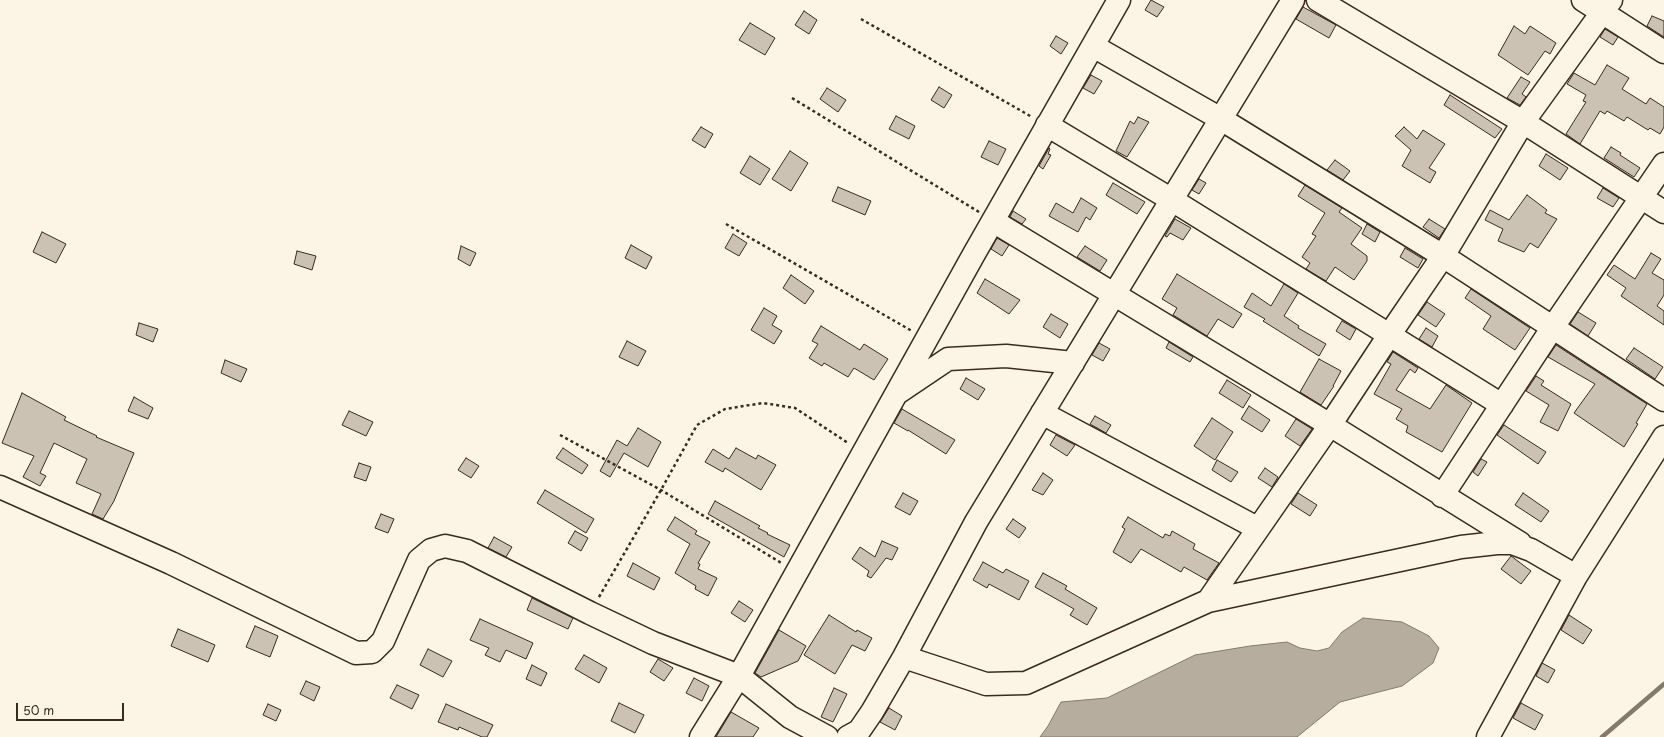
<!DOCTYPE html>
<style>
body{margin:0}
#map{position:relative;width:1664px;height:737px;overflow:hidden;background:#fcf5e5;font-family:"Playpen Sans",sans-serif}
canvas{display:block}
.scale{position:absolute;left:16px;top:703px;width:108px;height:18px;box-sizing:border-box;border:2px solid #3b2a1e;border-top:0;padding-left:5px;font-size:12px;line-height:14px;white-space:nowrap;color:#3b2a1e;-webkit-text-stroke:3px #fcf5e5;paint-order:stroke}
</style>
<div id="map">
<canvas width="1664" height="737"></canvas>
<div class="scale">50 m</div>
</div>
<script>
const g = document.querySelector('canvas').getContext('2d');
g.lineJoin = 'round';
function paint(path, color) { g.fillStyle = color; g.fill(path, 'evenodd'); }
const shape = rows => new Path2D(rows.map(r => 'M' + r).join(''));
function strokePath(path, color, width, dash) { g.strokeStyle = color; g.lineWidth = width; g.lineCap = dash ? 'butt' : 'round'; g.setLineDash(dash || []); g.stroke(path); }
const water = shape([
 [1363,618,1402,622,1429,636,1439,648,1433,663,1402,686,1340,702,1297,737,1040,737,1048,726,1061,702,1107,698,1195,655,1250,646,1287,642,1300,648,1317,651,1329,648,1342,632,1363,618]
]);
paint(water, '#b7ad9e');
strokePath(water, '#85796b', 1);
strokePath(shape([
 [1602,737,1664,684]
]), '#85796b', 4.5);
const building = shape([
 [1151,0,1164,7,1157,17,1145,10,1151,0],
 [1303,7,1336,25,1329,38,1296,19,1303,7],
 [804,11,817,20,809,34,795,25,804,11],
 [1652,16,1664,21,1664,37,1647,26,1652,16],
 [750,23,775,38,765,55,739,40,750,23],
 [1514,26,1525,34,1530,26,1556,43,1550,54,1545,51,1528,75,1498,55,1514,26],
 [1605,29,1618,37,1613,45,1600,37,1605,29],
 [1056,36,1068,43,1061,54,1050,46,1056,36],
 [1607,65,1629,78,1622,89,1646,104,1650,98,1664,107,1664,127,1660,134,1650,128,1648,130,1627,117,1624,121,1607,111,1605,114,1600,111,1580,144,1566,134,1586,102,1583,101,1586,95,1567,84,1574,73,1595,85,1607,65],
 [1091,75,1102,81,1094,94,1083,88,1091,75],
 [1521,77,1530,82,1522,94,1526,97,1520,105,1507,98,1521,77],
 [939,87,952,95,944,108,931,100,939,87],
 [827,88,846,100,838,112,820,99,827,88],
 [1450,95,1502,129,1495,138,1444,105,1450,95],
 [896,116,915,126,909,139,889,129,896,116],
 [1138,117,1149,122,1127,157,1116,151,1130,121,1134,124,1138,117],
 [701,127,713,134,705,148,692,140,701,127],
 [1404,127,1417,139,1423,130,1445,144,1429,168,1436,172,1430,183,1402,166,1411,150,1395,136,1404,127],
 [989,141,1006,149,998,165,981,157,989,141],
 [1611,147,1621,153,1620,155,1640,168,1634,177,1604,158,1611,147],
 [1049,148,1050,149,1048,154,1051,155,1043,169,1039,166,1049,148],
 [790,151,808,163,791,191,772,179,790,151],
 [1546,154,1568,168,1560,180,1539,166,1546,154],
 [750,156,770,169,760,185,740,173,750,156],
 [1335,160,1350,171,1343,180,1327,170,1335,160],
 [1199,179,1206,183,1199,194,1192,190,1199,179],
 [1113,183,1145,202,1137,214,1106,195,1113,183],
 [1305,185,1342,208,1339,212,1362,228,1351,244,1367,256,1367,261,1354,280,1335,267,1326,281,1306,269,1310,263,1302,257,1316,236,1312,234,1325,213,1298,196,1305,185],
 [838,187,871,201,865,215,832,201,838,187],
 [1603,188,1619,198,1613,207,1597,198,1603,188],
 [1527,195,1547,210,1545,213,1557,219,1538,248,1530,243,1524,252,1498,241,1503,229,1485,220,1490,210,1509,220,1527,195],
 [1081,198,1097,208,1090,220,1086,217,1078,232,1049,216,1056,203,1073,213,1081,198],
 [1013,211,1026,219,1022,224,1010,217,1013,211],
 [1175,219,1191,228,1183,240,1170,233,1167,237,1165,236,1175,219],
 [1429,219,1445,229,1439,238,1423,227,1429,219],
 [1367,224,1380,232,1375,242,1362,234,1367,224],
 [42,232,66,244,56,263,33,252,42,232],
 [733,234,747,243,739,256,725,248,733,234],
 [997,238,1009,245,1002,256,991,249,997,238],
 [631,245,652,257,646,269,625,258,631,245],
 [461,246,476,253,470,266,458,259,461,246],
 [1085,246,1107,260,1100,271,1077,257,1085,246],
 [1405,248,1423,259,1418,268,1400,257,1405,248],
 [297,251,316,256,312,270,294,264,297,251],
 [1651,253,1661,259,1652,273,1664,280,1664,295,1657,306,1664,311,1664,325,1621,296,1626,288,1607,275,1614,265,1635,279,1651,253],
 [1177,274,1242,314,1233,328,1218,319,1207,336,1173,315,1177,308,1162,299,1177,274],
 [791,275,814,291,805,304,783,288,791,275],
 [985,279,1020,300,1009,314,977,293,985,279],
 [1284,284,1298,293,1284,316,1299,326,1298,328,1326,344,1319,356,1263,321,1265,319,1244,307,1252,293,1271,306,1284,284],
 [1471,289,1530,328,1515,350,1483,329,1491,316,1465,298,1471,289],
 [1427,302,1445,314,1436,327,1418,315,1427,302],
 [764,308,777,316,772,325,782,331,774,344,751,330,764,308],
 [1578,312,1596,323,1588,336,1570,324,1578,312],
 [1051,314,1068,324,1060,338,1043,327,1051,314],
 [1342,321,1356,329,1350,340,1336,331,1342,321],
 [139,323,158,329,153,342,136,335,139,323],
 [821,326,860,350,864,344,888,359,874,380,854,368,848,377,824,363,822,366,809,358,818,344,812,341,821,326],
 [1426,328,1438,336,1432,347,1419,339,1426,328],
 [627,341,646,351,638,366,619,357,627,341],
 [1169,342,1193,357,1190,362,1166,348,1169,342],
 [1099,343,1110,349,1103,361,1092,355,1099,343],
 [1556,345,1647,404,1636,423,1638,424,1624,447,1574,413,1595,384,1548,357,1556,345],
 [1634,348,1663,367,1655,379,1626,359,1634,348],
 [1393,352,1418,368,1415,373,1410,369,1396,390,1430,409,1446,385,1472,403,1442,452,1406,432,1408,426,1396,419,1402,409,1374,394,1391,364,1387,362,1393,352],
 [1319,359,1341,371,1333,386,1334,386,1321,405,1300,392,1319,359],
 [225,360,247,369,241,382,221,373,225,360],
 [1536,376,1544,381,1541,385,1571,404,1558,431,1540,422,1549,405,1526,391,1536,376],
 [966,378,985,389,978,400,960,389,966,378],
 [1227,380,1251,395,1243,408,1219,393,1227,380],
 [22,393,66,417,64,420,97,436,96,437,134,453,114,501,103,519,92,514,101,494,76,483,87,459,54,443,40,473,46,476,40,486,23,477,34,456,2,443,22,393],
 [134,397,153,408,148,419,128,411,134,397],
 [1249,406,1270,420,1262,432,1241,419,1249,406],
 [902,409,955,440,946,454,908,430,908,431,894,423,902,409],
 [349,411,373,422,366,436,342,425,349,411],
 [1095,416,1111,425,1106,433,1090,424,1095,416],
 [1212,418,1233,432,1215,460,1194,446,1212,418],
 [1296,419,1312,429,1300,446,1285,436,1296,419],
 [1504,425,1546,452,1538,464,1497,435,1504,425],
 [638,428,661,442,648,467,624,453,610,477,600,471,617,440,627,446,638,428],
 [1056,435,1075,445,1067,456,1050,445,1056,435],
 [563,448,588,465,582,474,556,458,563,448],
 [736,448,756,459,758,455,776,465,761,490,725,468,723,472,705,462,713,449,729,459,736,448],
 [466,458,479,466,471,478,458,470,466,458],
 [1481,459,1487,462,1478,476,1473,472,1481,459],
 [1217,460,1238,472,1231,482,1212,470,1217,460],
 [359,463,371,467,366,481,354,477,359,463],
 [1265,468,1278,477,1272,487,1258,478,1265,468],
 [1043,473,1053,480,1043,495,1032,490,1043,473],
 [545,490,594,519,586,533,537,503,545,490],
 [903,493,918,501,910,515,895,507,903,493],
 [1298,493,1317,505,1310,516,1291,504,1298,493],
 [1523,493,1549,511,1541,522,1515,505,1523,493],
 [715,501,760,526,758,528,768,533,767,534,790,545,784,557,708,514,715,501],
 [381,514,394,519,388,533,375,528,381,514],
 [675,517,697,531,695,534,710,542,698,563,700,564,698,569,717,578,708,596,695,589,696,586,675,573,690,544,667,530,675,517],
 [1128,517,1163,538,1165,534,1170,536,1172,531,1195,544,1193,549,1219,563,1207,580,1184,567,1181,572,1141,549,1131,563,1113,552,1125,529,1122,527,1128,517],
 [1013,519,1026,528,1019,538,1006,529,1013,519],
 [575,531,588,538,581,551,568,543,575,531],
 [494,537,512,547,506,557,488,548,494,537],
 [882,541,898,548,892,560,886,558,871,578,867,576,869,571,852,559,860,547,875,557,882,541],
 [1511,556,1531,571,1521,584,1501,569,1511,556],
 [983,562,1003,573,1006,569,1029,581,1019,600,989,584,987,588,973,580,983,562],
 [633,563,660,578,654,590,627,576,633,563],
 [1043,573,1067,586,1065,589,1097,608,1087,625,1070,615,1074,609,1035,587,1043,573],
 [532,598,573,618,568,629,527,610,532,598],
 [739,601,753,610,745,622,731,613,739,601],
 [829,615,856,632,857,630,872,638,865,651,852,645,835,674,804,655,829,615],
 [1569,615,1592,630,1583,644,1561,630,1569,615],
 [480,619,533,643,526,659,506,650,500,662,485,655,489,648,470,640,480,619],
 [255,626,278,636,270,657,246,647,255,626],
 [178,629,215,645,208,662,171,646,178,629],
 [779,630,806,646,798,661,761,677,755,673,779,630],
 [428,649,452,661,443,677,420,665,428,649],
 [584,655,607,668,599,683,575,669,584,655],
 [658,659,673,668,664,681,650,672,658,659],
 [1542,663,1555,670,1548,683,1536,676,1542,663],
 [532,665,547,673,541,686,526,679,532,665],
 [694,678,709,686,702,701,686,693,694,678],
 [306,681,320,687,314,701,300,694,306,681],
 [397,685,419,695,412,709,390,698,397,685],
 [834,688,847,694,833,722,821,717,834,688],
 [619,703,644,715,635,733,611,721,619,703],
 [1521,703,1543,715,1535,730,1513,718,1521,703],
 [268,704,281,710,276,721,263,715,268,704],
 [446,704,493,725,487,737,482,737,459,727,458,730,438,722,446,704],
 [889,708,902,716,895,730,880,722,889,708],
 [731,712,759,728,753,737,716,737,731,712]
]);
paint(building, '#ccc2b3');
strokePath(building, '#3b2a1e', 1);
const minor = shape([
 [1318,0,1523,122,1664,212],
 [1583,0,1664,52],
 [1093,46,1221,119,1443,256,1664,400],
 [1047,125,1172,200,1502,405],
 [993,221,1330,425,1520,543],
 [899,392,948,359,1006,356,1073,363],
 [1042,413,1257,528],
 [0,487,171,563,356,653,372,652,383,641,419,560,431,550,445,546,467,551,590,613,653,643,739,676,790,717,827,737],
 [1442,496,1553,327,1664,164],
 [1208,601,1330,425,1390,334,1443,256,1523,122,1611,0],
 [904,657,986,684,1026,683,1208,601,1461,547,1497,543,1512,543,1531,550,1576,576],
 [701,737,739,676,974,254,1119,0],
 [848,737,859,731,872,712,904,657,976,522,1293,0],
 [1488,737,1576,576,1664,437]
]);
strokePath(minor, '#3b2a1e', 25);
strokePath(shape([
 [861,19,1032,117],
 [792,98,979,212],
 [726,224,912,331],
 [560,435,661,490,783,564],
 [599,597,661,490,697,425,725,409,763,403,795,408,848,443]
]), '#3b2a1e', 2.5, [3, 3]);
strokePath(minor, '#fcf5e5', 22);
</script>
